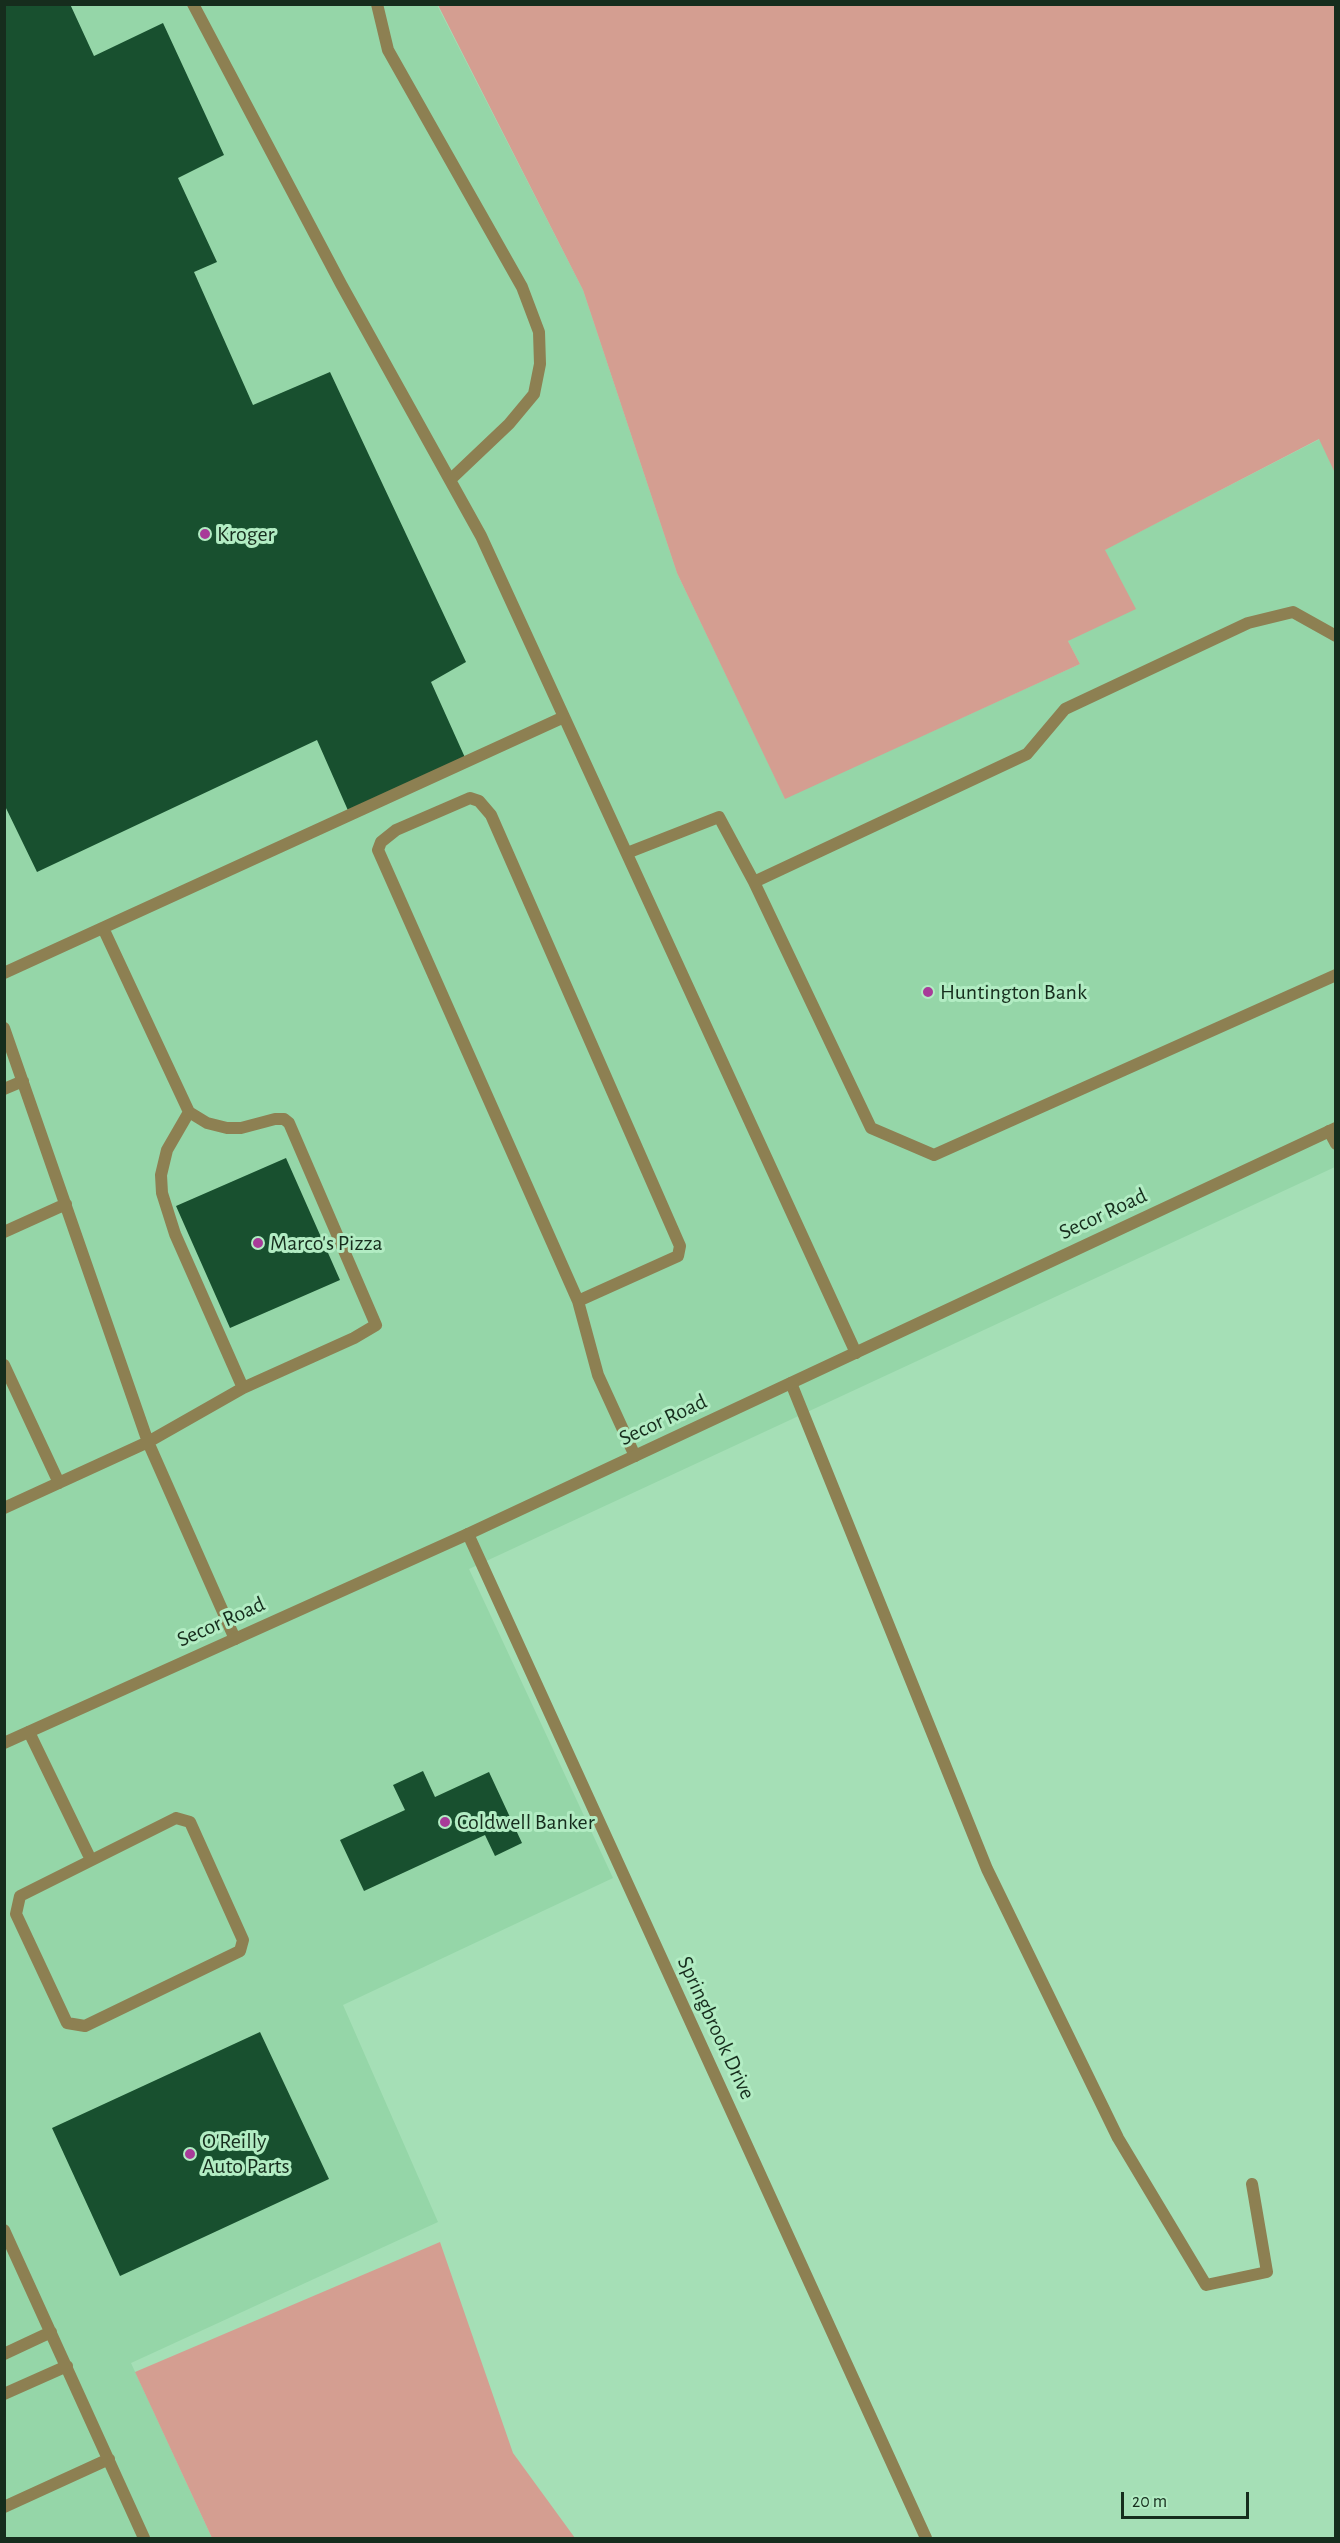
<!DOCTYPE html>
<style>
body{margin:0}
#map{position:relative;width:1340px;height:2543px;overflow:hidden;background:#a5dfb6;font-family:"Alegreya Sans",sans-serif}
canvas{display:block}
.frame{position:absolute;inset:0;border:6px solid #162d1d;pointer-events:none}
.scale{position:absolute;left:1121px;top:2492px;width:128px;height:27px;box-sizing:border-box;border:3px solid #162d1d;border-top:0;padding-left:8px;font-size:18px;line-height:21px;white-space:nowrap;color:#162d1d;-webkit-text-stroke:4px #b2ecc3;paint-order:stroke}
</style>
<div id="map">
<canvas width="1340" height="2543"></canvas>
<div class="frame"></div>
<div class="scale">20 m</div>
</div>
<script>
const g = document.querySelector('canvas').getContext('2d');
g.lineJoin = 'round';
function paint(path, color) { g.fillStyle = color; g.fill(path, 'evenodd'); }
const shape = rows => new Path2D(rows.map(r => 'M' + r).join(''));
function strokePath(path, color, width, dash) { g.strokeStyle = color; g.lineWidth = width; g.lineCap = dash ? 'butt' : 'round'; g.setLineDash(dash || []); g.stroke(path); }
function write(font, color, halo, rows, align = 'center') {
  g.font = font + ' "Alegreya Sans",sans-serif'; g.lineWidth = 6; g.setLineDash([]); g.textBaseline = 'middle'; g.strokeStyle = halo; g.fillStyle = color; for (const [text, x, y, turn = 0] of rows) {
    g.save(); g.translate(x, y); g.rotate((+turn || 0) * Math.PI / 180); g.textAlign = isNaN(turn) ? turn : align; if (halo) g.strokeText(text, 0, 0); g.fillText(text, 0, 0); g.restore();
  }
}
paint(shape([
 [5,5,437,5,583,290,677,573,785,798,1080,664,1068,641,1104,550,1320,439,1336,473,1335,1167,469,1569,613,1878,343,2005,438,2222,131,2363,212,2538,5,2538]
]), '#95d6a8');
paint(shape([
 [438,5,1335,5,1335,473,1319,439,1105,550,1136,609,1068,641,1080,664,785,799,677,573,583,290],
 [440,2242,513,2453,575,2538,212,2538,135,2372]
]), '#d49e91');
paint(shape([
 [4,4,70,4,94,56,163,23,224,155,178,178,217,262,194,272,253,405,330,372,466,662,431,682,467,762,350,815,317,740,37,872,4,804],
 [286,1158,340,1280,230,1328,176,1206],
 [423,1771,435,1797,489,1772,522,1843,495,1856,485,1835,364,1891,340,1840,405,1810,393,1785],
 [260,2032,329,2179,120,2276,52,2128]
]), '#18502f');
strokePath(shape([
 [193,4,341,284,481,536,856,1353],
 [377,4,388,50,522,287,539,332,540,364,534,394,509,424,450,480],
 [627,853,719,817,754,882,1027,754,1065,709,1248,623,1293,612,1336,636],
 [754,882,871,1128,934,1155,1336,975],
 [4,973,564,717],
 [4,1028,148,1442,235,1639],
 [4,1089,23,1081],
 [189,1112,167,1150,161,1175,162,1193,175,1234,243,1388],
 [1329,1131,1336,1144],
 [4,1232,66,1204],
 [578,1301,678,1256,680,1246,491,815,479,801,470,798,396,830,381,842,378,850,578,1301,598,1375,635,1456],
 [4,1365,59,1483],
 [791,1383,987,1869,1118,2138,1206,2285,1267,2272,1252,2184],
 [4,1508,148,1442,243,1388,354,1338,376,1325,289,1123,284,1119,275,1119,241,1128,227,1128,207,1123,189,1112,103,928],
 [29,1732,91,1860],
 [176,1818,190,1822,243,1940,240,1951,85,2026,67,2023,16,1914,20,1896,176,1818],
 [4,2230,144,2538],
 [4,2354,51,2332],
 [4,2394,67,2366],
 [4,2507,109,2459]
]), '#8d8052', 12);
strokePath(shape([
 [468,1534,926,2538]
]), '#8d8052', 12);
strokePath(shape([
 [4,1743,468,1534,1336,1128]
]), '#8d8052', 12);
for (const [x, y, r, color] of [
 [205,534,6,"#a83b99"],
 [928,992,6,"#a83b99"],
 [258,1243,6,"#a83b99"],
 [445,1822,6,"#a83b99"],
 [190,2154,6,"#a83b99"]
]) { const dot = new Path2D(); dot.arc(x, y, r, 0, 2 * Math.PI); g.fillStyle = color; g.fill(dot); strokePath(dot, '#b2ecc3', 2); }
write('22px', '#162d1d', '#b2ecc3', [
 ["Kroger",217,534],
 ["Huntington Bank",940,992],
 ["Marco's Pizza",270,1243],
 ["Coldwell Banker",457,1822],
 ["O'Reilly",202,2141],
 ["Auto Parts",202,2166]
], 'left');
write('22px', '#162d1d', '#b2ecc3', [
 ["Secor Road",1103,1214,-25],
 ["Secor Road",663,1420,-25],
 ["Secor Road",221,1622,-24],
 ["Springbrook Drive",716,2028,65]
]);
</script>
